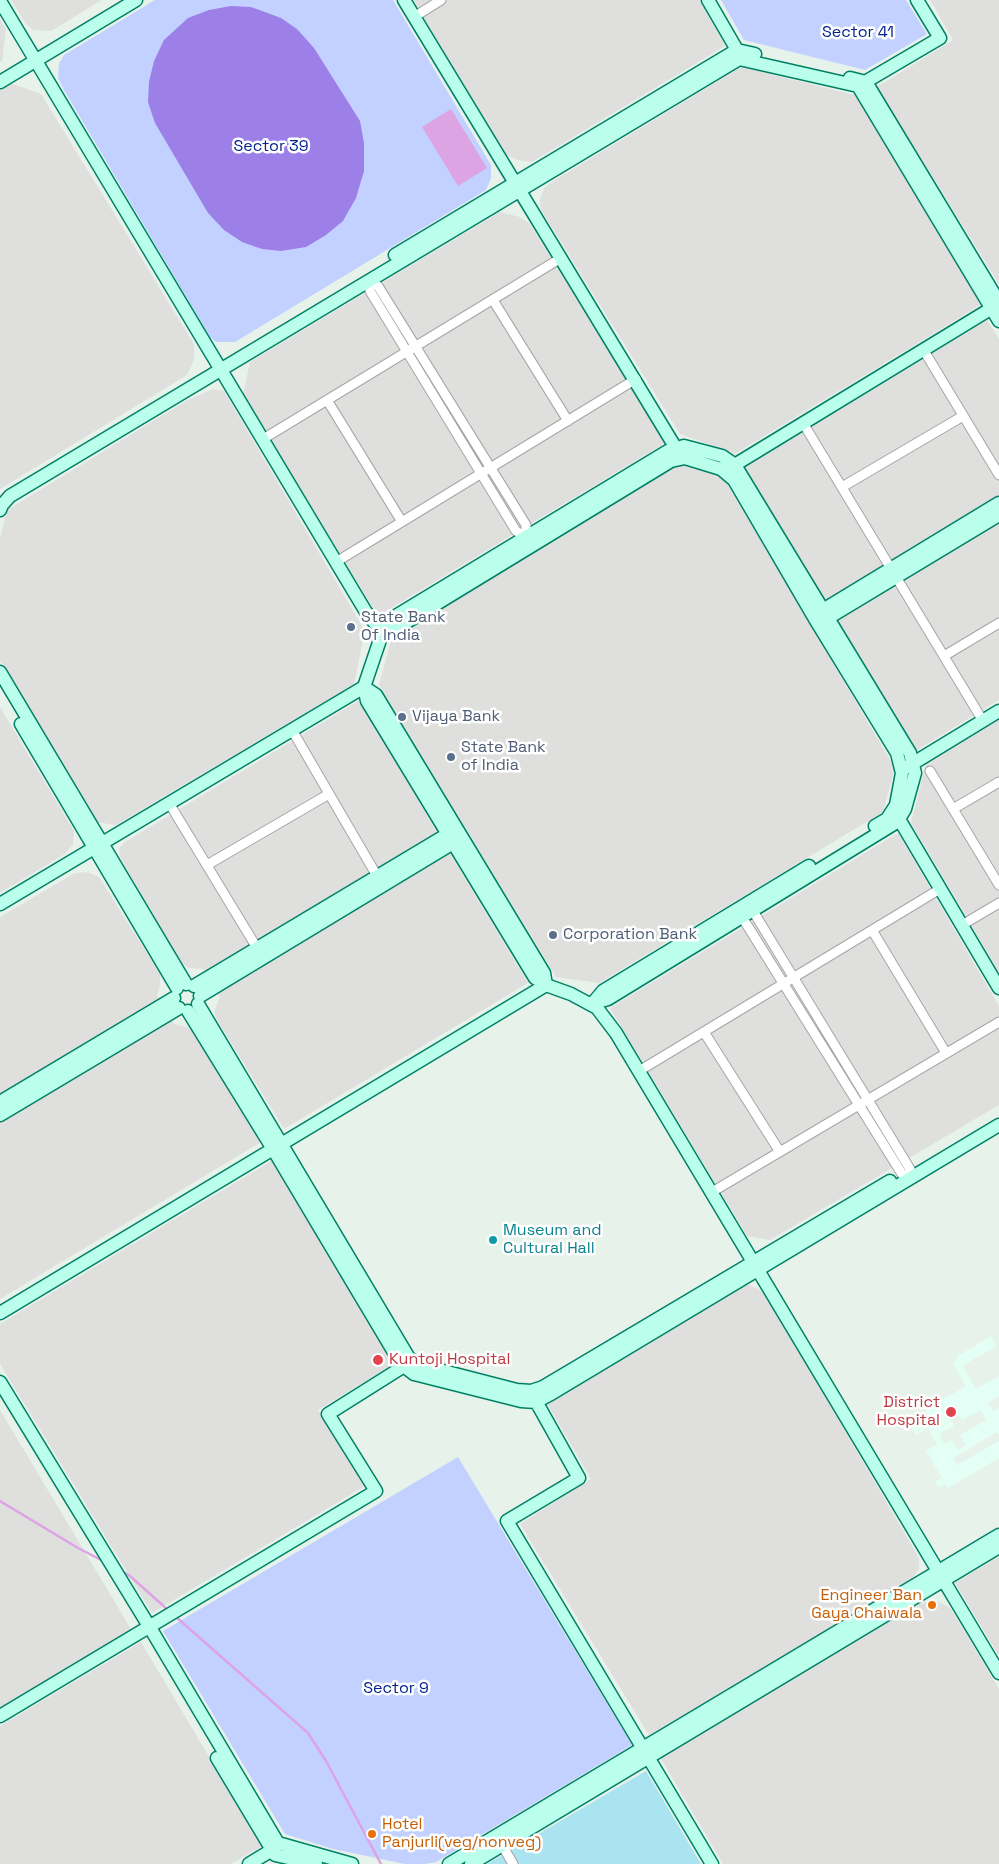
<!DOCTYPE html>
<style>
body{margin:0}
canvas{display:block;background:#e7f2eb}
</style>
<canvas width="999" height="1864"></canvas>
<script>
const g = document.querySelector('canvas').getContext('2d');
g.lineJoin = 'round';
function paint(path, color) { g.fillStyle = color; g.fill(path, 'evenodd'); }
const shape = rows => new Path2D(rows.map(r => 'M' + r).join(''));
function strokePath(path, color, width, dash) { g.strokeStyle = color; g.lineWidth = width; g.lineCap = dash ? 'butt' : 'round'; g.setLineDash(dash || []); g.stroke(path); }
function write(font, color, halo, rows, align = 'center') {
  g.font = font + ' "Space Grotesk",sans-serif'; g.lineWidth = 5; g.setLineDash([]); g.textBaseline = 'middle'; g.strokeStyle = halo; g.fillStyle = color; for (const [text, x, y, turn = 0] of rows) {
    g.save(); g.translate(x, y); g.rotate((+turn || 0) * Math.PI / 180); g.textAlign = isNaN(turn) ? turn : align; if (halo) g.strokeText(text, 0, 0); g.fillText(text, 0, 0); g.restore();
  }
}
paint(shape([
 [11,0,102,0,51,31,33,30,26,24],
 [413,0,699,0,725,46,532,162,518,160,506,155],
 [930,0,999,0,999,284,877,87,953,40],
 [0,19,6,29,2,61,0,62],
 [741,67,855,95,982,304,735,454,680,434,541,210,540,200,544,188,552,182],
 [10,83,41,94,194,344,194,360,187,375,0,489,0,89],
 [500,212,520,217,530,224,665,443,378,616,243,395,250,362],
 [987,320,999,339,999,700,917,750,745,468],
 [213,389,224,391,365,631,354,684,116,825,95,822,0,660,0,538,7,510,186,401],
 [680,464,723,477,895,768,883,812,599,983,556,977,379,685,391,640],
 [358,701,528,983,284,1129,217,1020,214,1012,220,997,203,969,188,968,179,960,120,857,119,848,125,842],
 [0,707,74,831,73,844,65,854,0,893],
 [999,720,999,972,911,823,926,764],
 [898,833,999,1006,999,1105,770,1240,747,1236,610,1008],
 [88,872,99,877,160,974,160,985,157,995,174,1024,190,1028,261,1142,0,1299,0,917,75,873],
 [273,1160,393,1364,318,1410,365,1486,152,1613,0,1364,0,1324],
 [748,1285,759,1289,768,1299,919,1558,919,1569,910,1581,649,1735,520,1524,591,1479,546,1402,740,1288],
 [0,1410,131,1629,0,1707],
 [999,1557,999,1656,955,1583],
 [933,1600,948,1606,954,1614,999,1689,999,1864,723,1864,660,1757,919,1604],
 [141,1642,262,1846,231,1864,0,1864,0,1726]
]), '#dfe0de');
paint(shape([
 [991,1336,996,1346,962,1366,976,1389,999,1376,999,1396,988,1403,993,1411,999,1408,999,1434,997,1432,953,1458,957,1465,999,1441,999,1458,948,1488,945,1484,939,1488,935,1482,942,1478,926,1451,937,1444,928,1428,916,1435,907,1420,920,1413,923,1419,928,1416,925,1410,966,1386,953,1363,957,1360,956,1357],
 [981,1410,986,1420,960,1435,966,1446,958,1450,952,1440,944,1444,939,1434,954,1426,950,1419,958,1414,962,1420]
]), '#e4fff6');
paint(shape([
 [646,1771,701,1864,487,1864]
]), '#a9e4f0');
paint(shape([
 [155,0,393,0,491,165,491,178,486,190,235,342,216,342,210,337,64,90,58,78,59,64,64,55],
 [721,0,906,0,927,34,865,70,744,40],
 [458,1457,632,1745,436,1862,425,1864,405,1864,333,1849,285,1834,163,1631]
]), '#c2d1ff');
paint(shape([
 [231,6,251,7,281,18,297,29,314,48,360,121,364,143,364,171,356,198,343,221,326,235,306,247,281,251,262,249,242,242,224,230,208,213,155,123,148,102,149,82,154,61,164,40,188,18,209,10]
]), '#9d7fe8');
paint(shape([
 [451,109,487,168,458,186,422,127]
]), '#dda4e4');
strokePath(shape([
 [0,1501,78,1548,105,1562],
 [120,1570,130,1576,168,1610],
 [176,1617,308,1733,326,1761,381,1864]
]), '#dda4e4', 2.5);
const street = shape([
 [414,17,441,0],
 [369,281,378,286,526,525,526,537],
 [369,281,370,291,516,531,526,537],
 [493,300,568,421],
 [923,349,999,475],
 [327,400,402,522],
 [803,423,983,721],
 [263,439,561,258],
 [842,487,963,416],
 [336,562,636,379],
 [944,656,999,623],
 [292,730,377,876],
 [930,771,999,885],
 [169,803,257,948],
 [953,809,999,782],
 [207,865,329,794],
 [753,911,910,1169,910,1179],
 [742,917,902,1174,910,1179],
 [962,925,999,903],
 [872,930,946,1053],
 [704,1032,780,1152],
 [639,1071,940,889],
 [712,1192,999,1022],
 [502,1845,513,1864]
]);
const secondary = shape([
 [404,0,680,455],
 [708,0,737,50,739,57],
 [0,1,366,612,382,632],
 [850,78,866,82,999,302],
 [0,82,136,0],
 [860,85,940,38,917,0],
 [395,255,737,50,755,54],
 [728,469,997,305],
 [0,510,2,505,10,496,739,59,858,86,999,321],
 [819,615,823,610,999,503],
 [820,619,828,618,999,515],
 [382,632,392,631,671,461,685,458,721,469,734,480,815,619,897,753,902,773,896,805,887,819,875,826],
 [0,672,186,984],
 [364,687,376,695,544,973,546,985,535,978,367,701,364,687],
 [21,724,177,988],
 [907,767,999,711],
 [893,814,899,819,999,988],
 [0,904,364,687,386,622,668,451,684,446,722,456,735,465,910,753,915,773,905,809,897,822,608,999,591,1004],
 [194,986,448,834,455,832],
 [200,996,453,843,456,836],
 [198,1004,409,1358,420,1365,517,1390,531,1391,543,1387,890,1181],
 [592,1004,603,991,809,866],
 [188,1011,273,1149,401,1364,414,1374,521,1401,536,1402,549,1395,999,1125],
 [0,1102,174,998],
 [0,1115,179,1008],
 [0,1313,546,985,571,994,597,1008,616,1033,999,1673],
 [0,1382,149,1626,278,1843,352,1864],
 [533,1396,579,1478,507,1521,712,1864],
 [0,1716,376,1491,328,1414,409,1363],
 [217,1758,275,1855,316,1864],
 [249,1864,272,1850,276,1845],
 [449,1864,999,1535],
 [471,1864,999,1547]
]);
strokePath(street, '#a5a5a5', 11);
strokePath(secondary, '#008165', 15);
strokePath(street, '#fff', 9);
strokePath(secondary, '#b9ffec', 12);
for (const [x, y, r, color] of [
 [351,627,5,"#5c6f8a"],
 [402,717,5,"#5c6f8a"],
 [451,757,5,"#5c6f8a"],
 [553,935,5,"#5c6f8a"],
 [493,1240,5,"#0f9aa8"],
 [378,1360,6,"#e0444e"],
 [951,1412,6,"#e0444e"],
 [932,1605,5,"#e8710a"],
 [372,1834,5,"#e8710a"]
]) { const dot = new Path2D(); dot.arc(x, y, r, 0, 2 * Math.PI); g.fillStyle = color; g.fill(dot); strokePath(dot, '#fff', 2); }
write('16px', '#01238e', '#fff', [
 ["Sector 41",858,33],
 ["Sector 39",271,147],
 ["Sector 9",396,1689]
]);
write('16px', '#4e5e75', '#fff', [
 ["State Bank",361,618],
 ["Of India",361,636],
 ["Vijaya Bank",412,717],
 ["State Bank",461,748],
 ["of India",461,766],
 ["Corporation Bank",563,935]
], 'left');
write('16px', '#0d838f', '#fff', [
 ["Museum and",503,1231],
 ["Cultural Hall",503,1249]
], 'left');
write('16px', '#be3a42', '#fff', [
 ["Kuntoji Hospital",389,1360],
 ["District",940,1403,"right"],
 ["Hospital",940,1421,"right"]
], 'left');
write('16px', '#c56008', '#fff', [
 ["Engineer Ban",922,1596],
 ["Gaya Chaiwala",922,1614],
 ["Hotel",382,1825,"left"],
 ["Panjurli(veg/nonveg)",382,1843,"left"]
], 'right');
</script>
